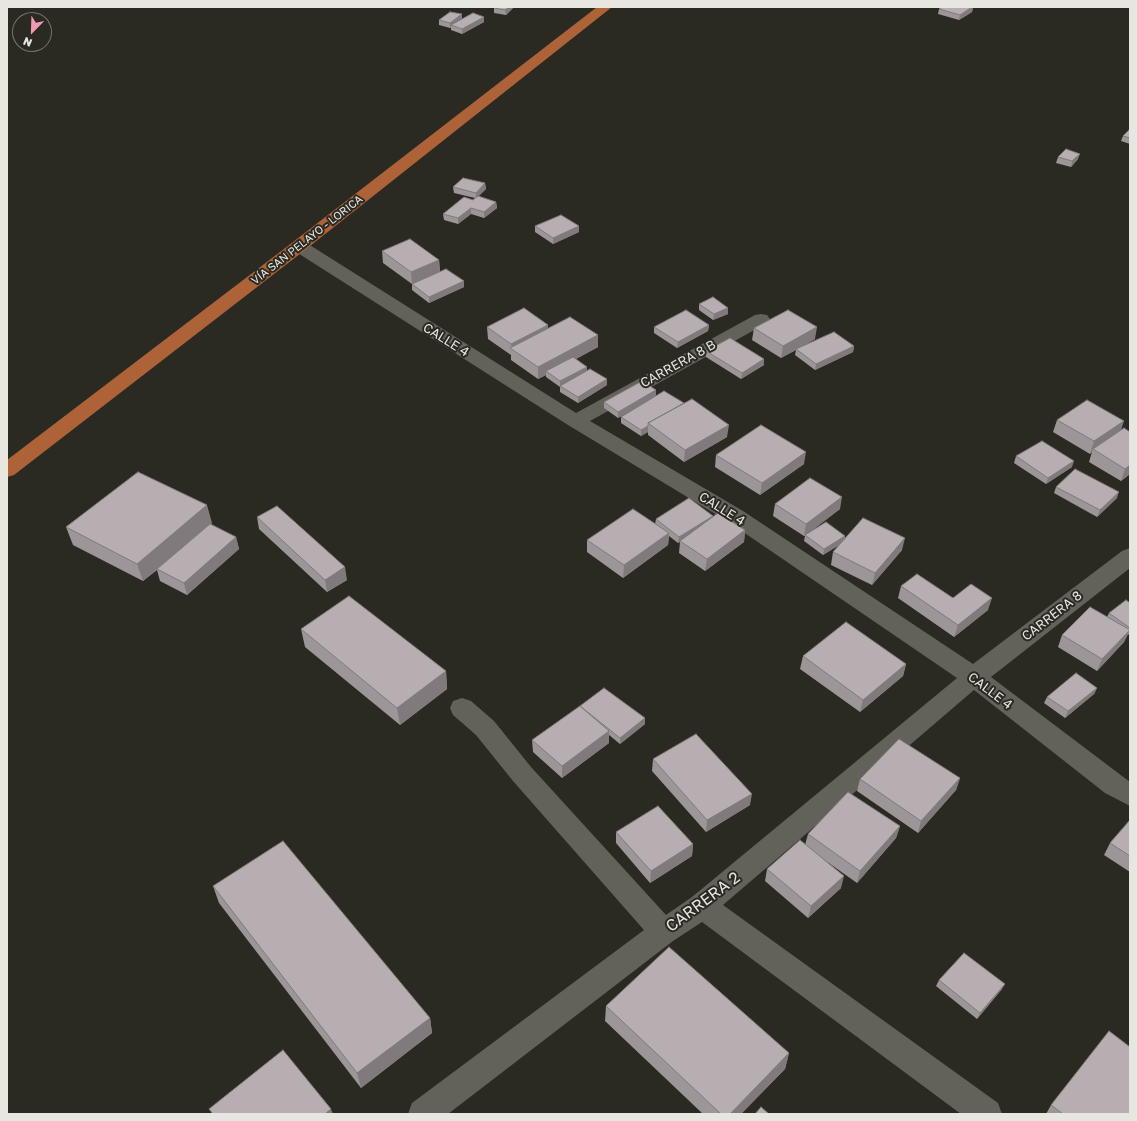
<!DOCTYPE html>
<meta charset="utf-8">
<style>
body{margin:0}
#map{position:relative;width:1137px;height:1121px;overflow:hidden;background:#2a2922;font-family:"Golos Text",sans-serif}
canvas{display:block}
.frame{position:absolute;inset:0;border:8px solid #e7e6e1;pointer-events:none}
.north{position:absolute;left:12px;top:12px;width:40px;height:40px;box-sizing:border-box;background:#2a2922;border:1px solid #76756e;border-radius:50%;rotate:203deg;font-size:11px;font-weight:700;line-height:16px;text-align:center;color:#e7e6e1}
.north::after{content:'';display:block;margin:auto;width:14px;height:18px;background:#f09ab6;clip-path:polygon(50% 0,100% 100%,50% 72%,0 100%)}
</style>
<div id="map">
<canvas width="1137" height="1121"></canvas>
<div class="frame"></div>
<div class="north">N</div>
</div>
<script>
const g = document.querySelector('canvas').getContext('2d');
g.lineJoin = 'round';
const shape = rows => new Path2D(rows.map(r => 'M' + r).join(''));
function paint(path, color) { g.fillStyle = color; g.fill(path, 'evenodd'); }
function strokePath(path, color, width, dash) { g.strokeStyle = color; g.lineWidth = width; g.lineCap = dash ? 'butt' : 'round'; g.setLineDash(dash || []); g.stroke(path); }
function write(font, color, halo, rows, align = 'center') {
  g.font = font + ' "Golos Text",sans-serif'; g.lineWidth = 4; g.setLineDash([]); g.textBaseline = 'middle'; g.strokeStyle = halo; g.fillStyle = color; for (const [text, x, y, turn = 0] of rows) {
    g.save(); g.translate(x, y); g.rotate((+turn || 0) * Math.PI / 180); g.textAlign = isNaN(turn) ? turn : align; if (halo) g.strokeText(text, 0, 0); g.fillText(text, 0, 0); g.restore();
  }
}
paint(shape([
 [299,241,305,242,576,413,755,315,761,314,767,315,770,319,767,323,590,421,743,511,973,664,1122,551,1130,548,1130,568,991,677,1130,782,1130,806,1105,793,974,690,723,905,998,1103,1002,1114,961,1114,702,922,673,941,448,1114,408,1114,412,1103,644,930,513,781,476,735,453,715,450,708,453,701,462,698,471,701,494,721,531,767,666,915,692,897,957,678,727,521,568,425,293,250,291,246,293,242,299,241]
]), '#63625a');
paint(shape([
 [597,7,612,7,305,250,14,475,7,477,7,460,293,242,597,7]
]), '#ad6337');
paint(shape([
 [495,7,514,7,506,15,494,13,494,8],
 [973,7,972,12,959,20,938,14,939,9],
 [484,17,484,22,462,34,451,30,451,28,450,28,439,25,439,20],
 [1130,131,1130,144,1121,141,1123,136],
 [1058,157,1078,159,1071,167,1056,163],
 [485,183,486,189,478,196,496,202,497,208,484,218,471,214,458,224,444,220,443,214,473,200,475,198,454,193,453,187],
 [535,226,579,226,579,232,553,244,535,232],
 [382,251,439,260,440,271,464,287,429,303,412,290,412,284,383,263],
 [699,304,728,314,713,320,699,310],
 [548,325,548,328,598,347,576,359,587,367,587,370,607,379,607,385,578,403,560,392,560,387,546,377,546,375,538,379,511,360,511,355,488,339,487,327],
 [709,325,708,331,677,348,654,333,654,327],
 [754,328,815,339,801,347,854,346,853,352,815,370,795,355,796,350,781,358,752,340],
 [706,351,764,365,741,379,706,357],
 [656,396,727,437,684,462,648,435,648,432,641,436,621,423,621,417,644,403,618,418,604,408,604,402],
 [1057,420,1130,432,1130,474,1121,481,1089,462,1092,452,1090,454,1053,432],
 [716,455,804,464,760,495,715,467],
 [1016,456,1072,467,1046,484,1014,463],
 [1056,487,1117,498,1097,517,1054,493],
 [775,504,840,509,811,531,845,536,845,539,902,550,872,585,831,565,833,552,839,545,823,555,804,541,805,536,804,536,773,516],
 [713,516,713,517,745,530,744,542,705,571,679,553,680,542,678,543,669,536,668,545,623,578,587,552,587,540,655,524,656,519],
 [257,517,347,580,327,592,259,529],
 [212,523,211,524,236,537,239,549,187,595,160,581,157,570,143,581,73,545,66,527],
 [901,586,953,598,988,610,954,637,898,598],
 [1130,603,1130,636,1128,634,1124,642,1097,671,1058,647,1062,635,1107,617,1109,613],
 [301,629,446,671,447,689,400,725,305,647],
 [803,656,906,664,903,676,860,712,800,669],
 [1097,688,1094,694,1065,718,1044,703,1047,697],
 [580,706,645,724,620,744,609,735,609,743,562,778,533,752,532,740],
 [653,759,750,805,706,832,652,771],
 [960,778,956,790,918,833,857,791,860,779],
 [1130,820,1130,872,1104,855,1110,843],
 [900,826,896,838,857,883,816,854,841,888,808,918,765,881,767,869,805,845,808,834],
 [616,832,693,844,692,856,650,883,616,843],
 [213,886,430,1018,432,1033,361,1088,219,903],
 [939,980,1002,989,977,1019,936,986],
 [606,1006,789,1053,785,1069,741,1114,703,1114,605,1021],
 [1051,1105,1130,1114,1046,1114]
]), '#9d9699');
paint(shape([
 [509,7,514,7,506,15,505,10],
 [973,7,972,12,959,20,960,15],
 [462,14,462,20,451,25,451,28,450,28,450,23],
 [484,17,484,22,462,34,462,29],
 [1080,154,1078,159,1071,167,1072,161],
 [485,183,486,189,476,199,476,193],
 [496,202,497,208,484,218,484,212],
 [471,208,471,214,458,224,458,218],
 [579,226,579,232,553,244,553,238],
 [439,260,440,272,412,284,411,272],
 [464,281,464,287,429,303,429,297],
 [728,308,728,314,713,320,714,314],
 [548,325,548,336,512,349,511,344],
 [709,325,708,331,677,348,678,342],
 [817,327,815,339,781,358,783,346],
 [598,335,598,347,549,373,546,371,546,375,538,379,538,367],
 [854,346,853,352,815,370,816,364],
 [764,359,764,365,741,379,742,373],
 [587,367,587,373,560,387,560,381],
 [607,379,607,385,578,403,578,397],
 [656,390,656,397,618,418,618,412],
 [1124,421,1120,433,1093,449,1092,452,1090,454,1094,441],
 [729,425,727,437,684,462,685,450],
 [648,426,648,432,641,436,641,430],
 [806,452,804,464,760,495,762,483],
 [1074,461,1072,467,1046,484,1048,478],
 [1130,465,1130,474,1121,481,1125,469],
 [1119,492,1117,498,1097,517,1100,510],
 [842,497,840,509,806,535,805,535,804,536,806,524],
 [207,505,212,523,143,581,137,564],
 [713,516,712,522,678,543,679,537],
 [745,530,744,542,705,571,707,559],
 [669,533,668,545,623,578,624,565],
 [845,536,844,542,823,555,824,549],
 [236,537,239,549,187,595,184,583],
 [905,538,902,550,872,585,875,573],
 [345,567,347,580,327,592,325,580],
 [992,598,988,610,954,637,958,625],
 [1130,630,1124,642,1097,671,1102,659],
 [906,664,903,676,860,712,863,700],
 [446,671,447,689,400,725,397,708],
 [1097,688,1094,694,1065,718,1068,711],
 [645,718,645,724,620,744,620,738],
 [609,731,609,743,562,778,562,766],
 [960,778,956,790,918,833,921,821],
 [752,794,750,805,706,832,707,820],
 [900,826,896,838,857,883,860,871],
 [693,844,692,856,650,883,651,871],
 [844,876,841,888,808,918,811,906],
 [1005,984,1002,989,977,1019,980,1013],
 [430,1018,432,1033,361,1088,357,1073],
 [789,1053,785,1069,741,1114,730,1114],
 [331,1109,333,1114,325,1114]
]), '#807a7d');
const building = shape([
 [495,7,509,7,505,10,494,8,495,7],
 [942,7,972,7,960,15,939,9,942,7],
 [450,12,462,14,450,23,439,20,450,12],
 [473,13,484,17,462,29,451,25,473,13],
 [1129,130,1130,131,1130,138,1123,136,1129,130],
 [1066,149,1080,154,1072,161,1058,157,1066,149],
 [463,178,485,183,476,193,453,187,463,178],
 [478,196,496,202,484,212,471,208,458,218,443,214,464,197,473,200,478,196],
 [561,215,579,226,553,238,535,226,561,215],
 [410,239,439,260,411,272,382,251,410,239],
 [446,269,464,281,429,297,412,284,446,269],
 [713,297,728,308,714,314,699,304,713,297],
 [524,308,548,325,511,344,487,327,524,308],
 [686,310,709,325,678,342,654,327,686,310],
 [788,310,817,327,783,346,754,328,788,310],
 [570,317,598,335,538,367,510,348,570,317],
 [834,332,854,346,816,364,796,349,834,332],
 [730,338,764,359,742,373,706,351,730,338],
 [573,357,587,367,560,381,546,371,573,357],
 [590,369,607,379,578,397,560,386,590,369],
 [642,381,656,390,618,412,604,402,642,381],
 [664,391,684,403,648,423,648,426,641,430,621,417,664,391],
 [692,399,729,425,685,450,648,423,692,399],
 [1087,400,1124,421,1094,441,1057,420,1087,400],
 [761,425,806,452,762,483,716,455,761,425],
 [1124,428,1130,432,1130,465,1125,469,1093,449,1124,428],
 [1042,441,1074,461,1048,478,1016,456,1042,441],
 [1075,469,1119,492,1100,510,1056,487,1075,469],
 [138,472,207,505,137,564,66,527,138,472],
 [810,478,842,497,806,524,775,504,810,478],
 [689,498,713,516,679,537,656,519,689,498],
 [277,506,345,567,325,580,257,517,277,506],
 [633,509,669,533,624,565,587,540,633,509],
 [718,513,745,530,707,559,680,541,718,513],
 [863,518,905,538,875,573,833,552,863,518],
 [826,522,845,536,824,549,805,535,826,522],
 [210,524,236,537,184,583,157,569,210,524],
 [917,574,953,598,971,584,992,598,958,625,901,586,917,574],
 [349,596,446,671,397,708,301,629,349,596],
 [1126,600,1130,603,1130,628,1109,613,1126,600],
 [1090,607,1130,630,1102,659,1062,635,1090,607],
 [846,622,906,664,863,700,803,656,846,622],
 [1076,673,1097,688,1068,711,1047,697,1076,673],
 [604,688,645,718,620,738,580,706,604,688],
 [580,706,609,731,562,766,532,740,580,706],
 [696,734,752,794,707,820,653,759,696,734],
 [899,739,960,778,921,821,860,779,899,739],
 [848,792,900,826,860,871,808,834,848,792],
 [658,806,693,844,651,871,616,832,658,806],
 [1130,820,1130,856,1110,843,1130,820],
 [800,840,844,876,811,906,767,869,800,840],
 [283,841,430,1018,357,1073,213,886,283,841],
 [669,947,789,1053,730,1114,721,1114,606,1006,669,947],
 [964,953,1005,984,980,1013,939,980,964,953],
 [1109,1031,1130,1047,1130,1114,1063,1114,1051,1105,1109,1031],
 [283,1050,331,1109,325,1114,213,1114,209,1109,283,1050],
 [761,1107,769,1114,755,1114,761,1107]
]);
paint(building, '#b7aeb2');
strokePath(building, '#807a7d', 1);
write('11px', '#e7e6e1', '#2a2922', [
 ["VÍA SAN PELAYO - LORICA",307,240,-38]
]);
write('13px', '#e7e6e1', '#2a2922', [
 ["CALLE 4",446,340,32],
 ["CARRERA 8 B",678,364,-29],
 ["CALLE 4",722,509,32],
 ["CARRERA 8",1052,616,-38],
 ["CALLE 4",990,691,37]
]);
write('16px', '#e7e6e1', '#2a2922', [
 ["CARRERA 2",703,902,-37]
]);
</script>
